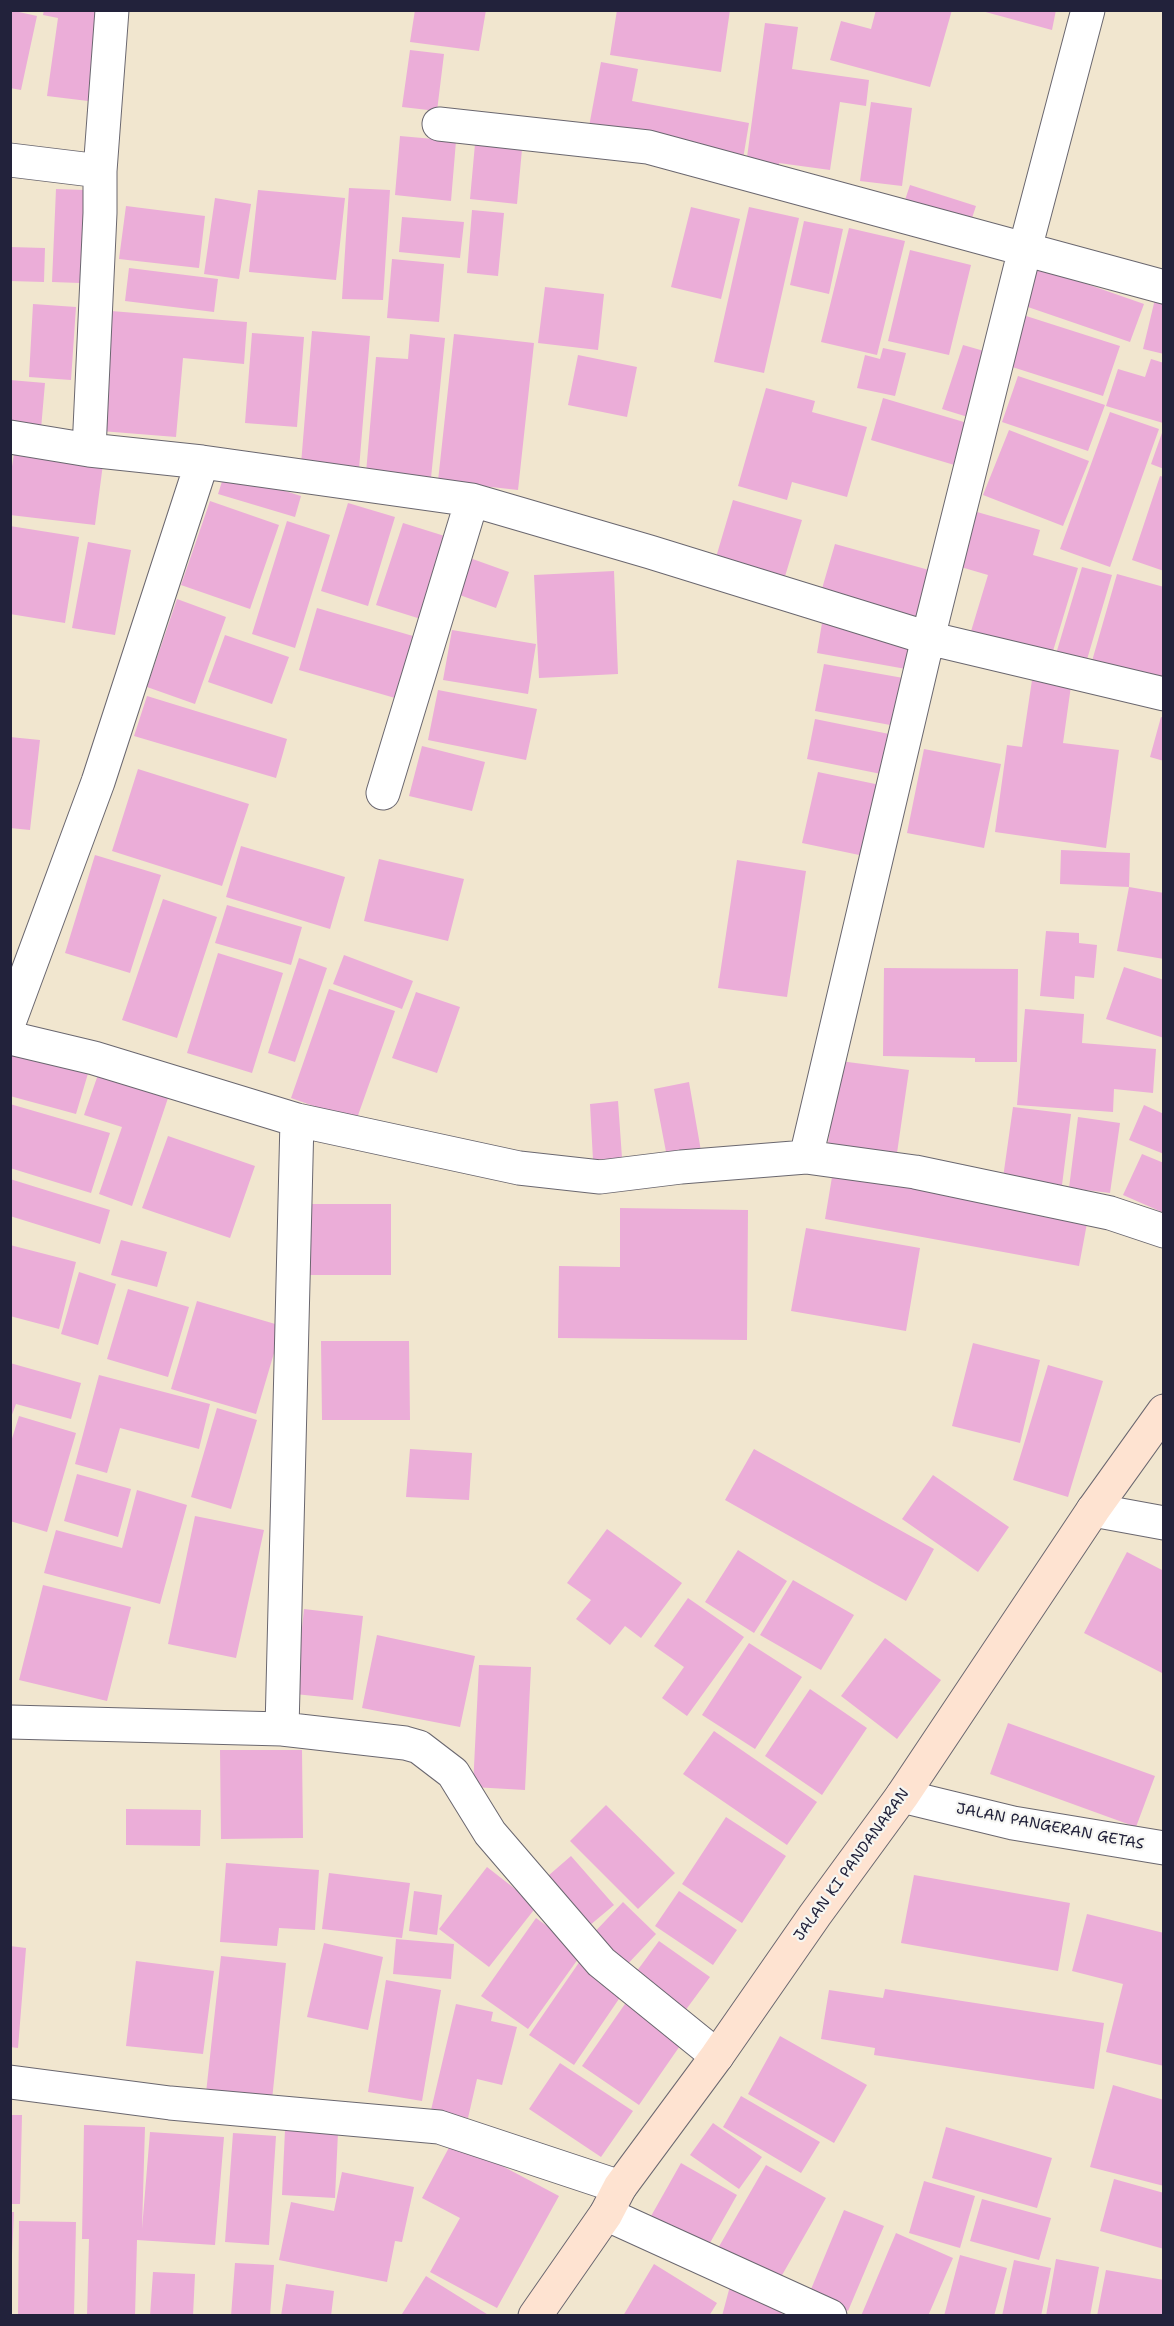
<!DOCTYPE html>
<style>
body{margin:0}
#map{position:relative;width:1174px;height:2326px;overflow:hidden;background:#f1e6cf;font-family:"Shantell Sans",sans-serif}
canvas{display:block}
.frame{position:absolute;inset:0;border:12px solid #22223b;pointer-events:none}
</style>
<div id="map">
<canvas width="1174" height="2326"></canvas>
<div class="frame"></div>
</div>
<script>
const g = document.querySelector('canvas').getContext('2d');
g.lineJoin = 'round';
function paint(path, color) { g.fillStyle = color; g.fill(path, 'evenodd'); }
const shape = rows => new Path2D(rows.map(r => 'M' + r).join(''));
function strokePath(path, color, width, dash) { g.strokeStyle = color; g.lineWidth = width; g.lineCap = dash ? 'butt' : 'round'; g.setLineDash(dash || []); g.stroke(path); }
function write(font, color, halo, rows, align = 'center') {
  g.font = font + ' "Shantell Sans",sans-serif'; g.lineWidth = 4.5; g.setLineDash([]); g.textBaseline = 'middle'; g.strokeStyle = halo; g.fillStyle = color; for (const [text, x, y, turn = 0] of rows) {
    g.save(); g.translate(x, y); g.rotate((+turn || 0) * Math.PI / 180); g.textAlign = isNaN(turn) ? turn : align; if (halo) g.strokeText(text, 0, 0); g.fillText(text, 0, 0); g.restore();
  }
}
paint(shape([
 [10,10,37,16,21,90,10,88],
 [44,10,101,10,88,101,47,96,58,18,43,15],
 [415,10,486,10,479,51,410,42],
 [617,10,730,10,721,72,610,55],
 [876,10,952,10,930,87,830,60,841,21,871,29],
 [978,10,1056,10,1052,30],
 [765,23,798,27,792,69,869,80,866,106,840,102,830,170,779,163,779,169,746,165],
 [410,50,444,54,437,111,402,107],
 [601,62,638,69,632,101,749,123,743,159,588,132],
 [871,102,912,108,902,186,860,181],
 [400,136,456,141,451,201,395,195],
 [475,144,522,149,517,204,470,199],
 [910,185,976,206,968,230,902,209],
 [349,188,390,190,383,300,342,299],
 [56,189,85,190,80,283,52,282],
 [258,190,345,198,336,280,249,272],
 [215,198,251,204,239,279,204,274],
 [126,206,205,216,199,268,119,259],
 [691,207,740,219,721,299,671,287],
 [749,207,799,218,764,373,714,362],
 [472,210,504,213,498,276,467,273],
 [402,217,464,222,460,258,399,252],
 [804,221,843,229,829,294,790,285],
 [849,228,905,241,877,355,821,342],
 [10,247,45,248,44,282,10,281],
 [910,250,971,265,949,355,888,341],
 [392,259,444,264,439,322,387,318],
 [1038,267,1144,304,1130,342,1025,306],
 [129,268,218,279,214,312,125,301],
 [545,287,604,294,598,350,538,343],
 [1156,295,1164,296,1164,354,1143,349],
 [33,304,76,307,71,380,29,377],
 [111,311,247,322,244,364,183,358,176,437,101,431],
 [1023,315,1120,346,1103,396,1006,365],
 [312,331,370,336,359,469,301,464],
 [252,333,304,337,297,427,245,423],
 [410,334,445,338,431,478,366,473,376,357,408,359],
 [454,334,534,343,518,490,438,481],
 [963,345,991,353,971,418,942,409],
 [883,348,906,353,895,396,857,388,865,355,880,359],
 [578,355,637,367,627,417,568,405],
 [1151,359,1164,363,1163,423,1106,406,1118,369,1145,377],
 [1018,376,1105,405,1088,451,1002,422],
 [10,380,45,383,41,429,10,427],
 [766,388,815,401,812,412,867,427,847,497,792,482,787,500,738,486],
 [883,398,974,425,961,467,871,440],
 [1110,412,1159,429,1110,567,1060,549],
 [1009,430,1089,461,1063,526,983,495],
 [1163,430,1164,430,1164,469,1151,464],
 [14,453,103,464,95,525,10,515,10,480],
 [225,472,301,496,295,517,218,494],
 [1160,476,1164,477,1164,571,1132,560],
 [733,500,802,520,783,583,714,564],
 [210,501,279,525,250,609,181,585],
 [348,503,395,517,368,606,321,591],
 [970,510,1040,530,1033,555,1078,568,1050,661,969,638,988,575,954,565],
 [287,521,330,535,295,648,252,634],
 [403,523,451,538,424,620,376,605],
 [10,526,79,537,65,623,10,614],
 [88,542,131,550,115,635,72,628],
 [835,544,929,570,914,626,819,599],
 [467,557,509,572,496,608,454,593],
 [1082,567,1112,575,1083,673,1053,664],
 [614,571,618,674,539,678,534,575],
 [1117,574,1164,587,1164,688,1090,668],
 [177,599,226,617,195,704,147,687],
 [317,608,413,636,395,698,299,670],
 [822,623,911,639,906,669,817,653],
 [452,630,536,644,528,694,443,680],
 [225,635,289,657,272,704,208,682],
 [824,664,909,679,901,727,815,711],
 [1032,680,1071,686,1063,743,1119,750,1106,848,995,832,1007,745,1022,747],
 [438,690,537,709,526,760,428,740],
 [147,696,287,739,276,778,134,736],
 [1161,717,1164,718,1164,761,1150,757],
 [815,719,894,735,886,775,807,759],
 [10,737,40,740,30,830,10,828],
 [422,746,485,762,472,811,409,796],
 [924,749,1001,764,984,848,907,833],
 [138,769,249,804,222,886,112,851],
 [818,772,880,785,864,856,802,843],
 [241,846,345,877,330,929,226,897],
 [1061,850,1130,853,1129,887,1060,884],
 [95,855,161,875,130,973,65,953],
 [379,859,464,879,448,941,364,921],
 [737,860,806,871,787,997,718,988],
 [1129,887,1164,893,1164,959,1117,951],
 [163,899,217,917,177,1038,122,1020],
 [227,905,302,927,291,965,215,943],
 [1046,931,1079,933,1079,943,1097,945,1094,978,1075,976,1074,999,1040,996],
 [218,953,283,973,252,1073,187,1053],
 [344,955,413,981,402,1009,333,984],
 [299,958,327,968,295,1062,268,1053],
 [1124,967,1164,980,1164,1038,1106,1019],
 [884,968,1018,969,1017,1062,975,1062,975,1058,883,1056],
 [329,989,395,1011,356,1121,291,1098],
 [416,992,460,1007,437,1073,392,1058],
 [1025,1009,1084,1014,1082,1043,1156,1049,1153,1093,1114,1089,1113,1112,1017,1105],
 [10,1048,89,1070,76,1114,10,1096],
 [840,1061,909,1070,897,1153,828,1143],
 [101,1066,171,1089,132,1206,99,1194,122,1127,84,1115],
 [689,1082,701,1151,667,1157,654,1089],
 [618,1101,622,1158,593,1160,590,1104],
 [10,1104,110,1133,91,1193,10,1168],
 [1144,1105,1164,1114,1164,1154,1129,1140],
 [1013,1107,1071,1114,1061,1193,1002,1185],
 [1078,1117,1120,1123,1110,1193,1069,1188],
 [168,1136,255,1166,230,1238,142,1208],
 [1142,1154,1164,1163,1164,1213,1123,1195],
 [833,1171,1088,1218,1079,1266,825,1219],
 [10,1179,110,1210,100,1244,10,1216],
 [310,1204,391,1204,391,1275,310,1275],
 [620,1208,748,1210,747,1340,558,1338,559,1266,620,1267],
 [806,1228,920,1248,906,1331,791,1311],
 [121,1240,167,1252,157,1287,111,1275],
 [10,1245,76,1262,59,1329,10,1316],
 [79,1272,116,1284,98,1345,61,1334],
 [128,1289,189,1307,168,1377,107,1359],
 [197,1301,282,1326,256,1414,171,1389],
 [321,1341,409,1341,410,1420,322,1420],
 [973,1343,1040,1360,1020,1443,952,1426],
 [10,1363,81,1383,71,1419,16,1404,10,1420],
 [1048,1365,1103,1381,1068,1497,1013,1480],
 [99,1375,210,1404,199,1449,120,1428,107,1473,75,1464],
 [217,1408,257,1420,231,1509,191,1497],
 [19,1416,76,1433,47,1532,10,1521,10,1445],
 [410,1449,472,1453,469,1500,406,1497],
 [754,1449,934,1549,906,1601,725,1500],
 [77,1474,131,1489,118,1537,64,1521],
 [933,1475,1009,1527,978,1572,902,1519],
 [137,1490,187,1505,160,1604,44,1573,56,1530,122,1548],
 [195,1516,264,1530,236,1658,168,1644],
 [607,1529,682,1583,641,1638,625,1626,610,1645,576,1619,591,1600,567,1583],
 [738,1550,787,1581,754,1633,705,1602],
 [1127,1552,1164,1571,1164,1674,1084,1633],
 [793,1580,854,1615,821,1670,760,1635],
 [43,1585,131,1607,107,1701,19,1680],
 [688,1598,744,1637,687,1716,662,1698,684,1667,654,1646],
 [304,1609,363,1616,353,1700,295,1694],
 [377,1635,475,1656,460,1727,362,1708],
 [885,1638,941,1680,897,1739,841,1696],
 [749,1643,802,1677,755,1749,702,1715],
 [479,1665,531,1667,525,1790,473,1787],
 [810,1689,867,1728,822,1795,765,1756],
 [1008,1723,1155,1776,1136,1827,990,1774],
 [714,1731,817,1802,787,1845,683,1774],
 [220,1750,302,1750,303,1838,221,1839],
 [606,1805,675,1873,638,1909,570,1841],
 [126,1809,201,1810,200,1846,126,1845],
 [726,1817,786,1856,742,1923,682,1884],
 [571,1856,614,1905,583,1931,541,1882],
 [226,1863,319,1870,315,1930,279,1928,277,1946,220,1942],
 [487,1867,537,1906,489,1967,439,1929],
 [329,1873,410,1883,402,1938,322,1929],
 [914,1875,1070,1903,1058,1971,901,1943],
 [414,1891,442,1895,437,1935,409,1931],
 [679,1891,737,1930,713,1965,655,1926],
 [623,1902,656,1934,623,1969,590,1937],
 [1087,1914,1164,1933,1164,2066,1106,2052,1123,1984,1072,1971],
 [536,1918,583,1952,528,2029,481,1996],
 [396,1939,454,1944,451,1979,393,1974],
 [659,1941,710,1977,682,2015,631,1979],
 [324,1943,383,1957,368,2030,307,2017],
 [10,1946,26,1948,18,2048,10,2047],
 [221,1956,286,1963,272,2100,206,2093],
 [136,1961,214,1971,203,2054,126,2046],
 [580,1961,625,1990,574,2065,529,2035],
 [386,1980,441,1990,422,2101,368,2092],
 [885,1989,1104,2023,1094,2089,874,2055,875,2048,821,2039,829,1990,883,1998],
 [627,2001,684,2040,639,2105,582,2066],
 [456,2004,493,2012,491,2021,517,2027,502,2085,477,2079,468,2118,431,2110],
 [780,2036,867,2085,834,2143,748,2094],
 [560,2063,633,2111,601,2157,529,2109],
 [1113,2085,1164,2100,1164,2186,1090,2167],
 [741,2096,820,2142,801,2173,723,2127],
 [10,2115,22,2115,20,2204,10,2204],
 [713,2123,762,2157,739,2189,690,2155],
 [84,2125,145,2127,142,2229,150,2132,224,2137,215,2245,137,2240,135,2316,87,2316,89,2239,82,2239],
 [946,2127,1052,2158,1037,2208,932,2178],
 [285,2130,338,2132,335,2198,282,2195],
 [233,2133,276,2136,269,2245,225,2242],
 [453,2140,559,2196,497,2308,430,2272,460,2218,422,2198],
 [681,2163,737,2195,702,2257,646,2225],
 [766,2165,826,2198,777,2284,717,2250],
 [342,2172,414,2187,402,2242,395,2241,387,2282,279,2260,291,2202,334,2211],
 [1114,2179,1164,2193,1164,2249,1100,2231],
 [924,2181,975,2196,960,2248,909,2233],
 [982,2199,1051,2218,1039,2260,970,2241],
 [844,2210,884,2226,848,2311,809,2294],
 [10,2212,14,2212,12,2254,10,2254],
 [19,2221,76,2222,74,2316,18,2316],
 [896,2233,953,2258,928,2316,861,2316],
 [960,2255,1007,2268,994,2316,944,2316],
 [1056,2259,1099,2267,1090,2316,1046,2316],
 [1014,2260,1051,2268,1041,2316,1002,2316],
 [235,2263,274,2265,270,2316,231,2316],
 [654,2264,717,2303,709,2316,623,2316],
 [1106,2270,1164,2280,1164,2316,1097,2316],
 [153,2272,195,2274,193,2316,150,2316],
 [426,2276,490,2316,405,2316,402,2314],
 [286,2284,334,2291,331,2316,281,2316],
 [730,2286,785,2300,781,2316,722,2316]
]), '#ebadd8');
const minor = shape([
 [439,124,648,147,1164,287],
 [10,160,100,171],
 [10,437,89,450,202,462,472,500,650,552,928,638,1164,694],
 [89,450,100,213,100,171,112,10],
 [383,793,472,500],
 [10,1020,98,782,202,462],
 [10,1038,94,1058,297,1120,519,1168,600,1177,681,1167,806,1157,915,1172,1110,1213,1164,1231],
 [806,1157,928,638,1025,249,1088,10],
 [1093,1510,1164,1523],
 [10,1722,282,1729,405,1743,419,1747,453,1773,490,1833,601,1962,717,2056],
 [282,1729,297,1120],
 [10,2082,170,2103,439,2127,620,2187],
 [606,2214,830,2316]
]);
const tertiary = shape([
 [902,1796,1013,1823,1164,1848]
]);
const secondary = shape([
 [535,2316,606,2214,620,2187,717,2056,815,1915,902,1796,1093,1510,1164,1411]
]);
strokePath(minor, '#6a676f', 35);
strokePath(tertiary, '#6a676f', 35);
strokePath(secondary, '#6a676f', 35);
strokePath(minor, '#fff', 33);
strokePath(tertiary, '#fff', 33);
strokePath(secondary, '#fee3d1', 33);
write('15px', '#22223b', '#f6f6f2', [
 ["JALAN PANGERAN GETAS",1050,1827,11],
 ["JALAN KI PANDANARAN",852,1865,-54]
]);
</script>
